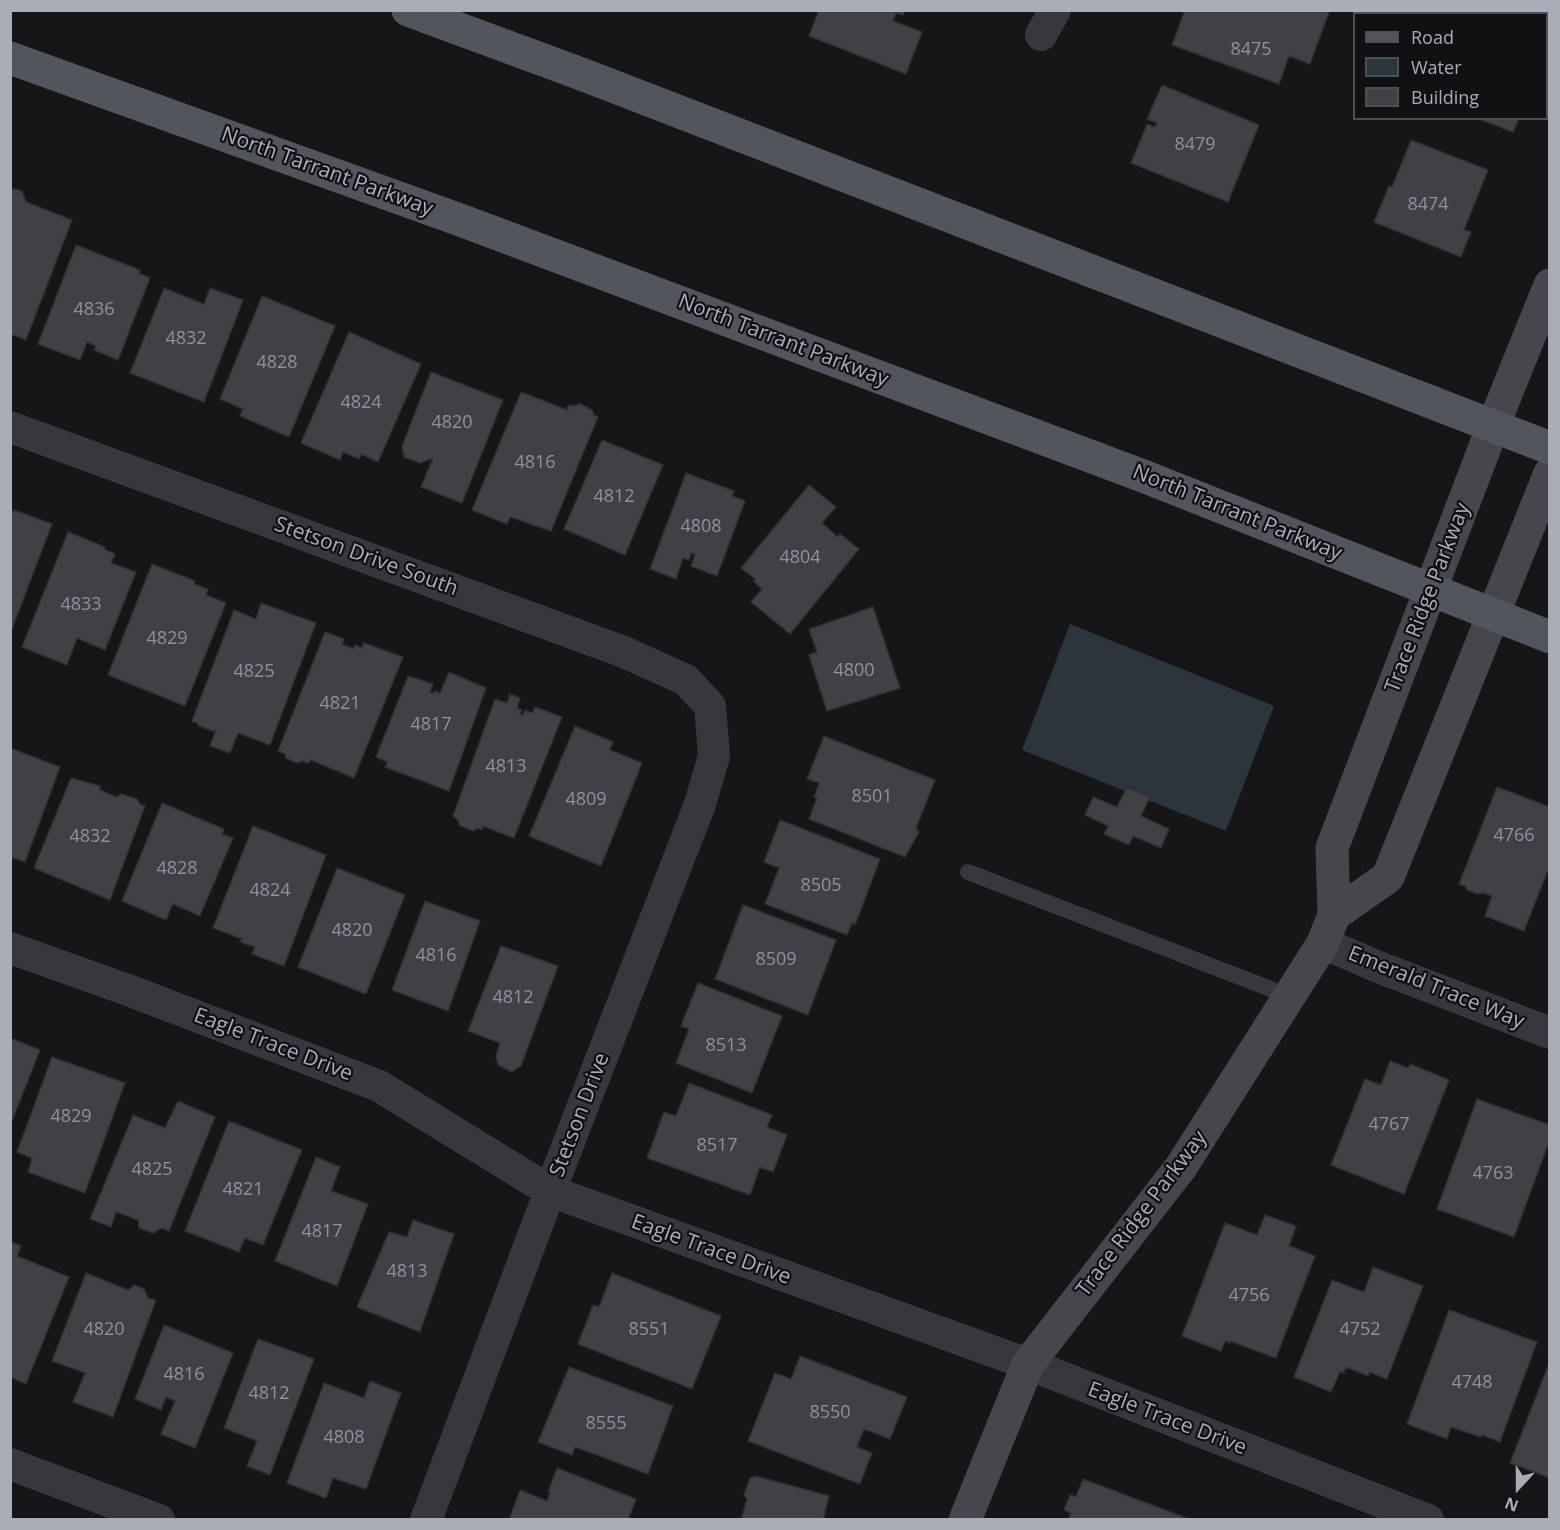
<!DOCTYPE html>
<style>
body{margin:0}
#map{position:relative;width:1560px;height:1530px;overflow:hidden;background:#161618;font-family:"Open Sans",sans-serif}
canvas{display:block}
.frame{position:absolute;inset:0;border:12px solid #a8adb8;pointer-events:none}
.legend{position:absolute;left:1353px;top:12px;width:195px;height:108px;box-sizing:border-box;background:#111113;border:2px solid #4d4f55;margin:0;padding:8px 10px;list-style:none;font-size:18px;color:#a8adb8}
.legend li{display:flex;align-items:center;gap:12px;height:30px}
.legend b{width:30px;border:2px solid #4d4f55}
.north{position:absolute;left:1488px;top:1458px;width:60px;height:60px;-webkit-text-stroke:4px #111113;paint-order:stroke;rotate:201deg;font-size:16px;font-weight:700;line-height:24px;text-align:center;color:#a8adb8}
.north::after{content:'';display:block;margin:auto;width:21px;height:27px;background:#a8adb8;clip-path:polygon(50% 0,100% 100%,50% 72%,0 100%)}
</style>
<div id="map">
<canvas width="1560" height="1530"></canvas>
<div class="frame"></div>
<ul class="legend">
<li><b style="height:8px;background:#53555c"></b>Road</li>
<li><b style="height:16px;background:#2c353c"></b>Water</li>
<li><b style="height:16px;background:#404145"></b>Building</li>
</ul>
<div class="north">N</div>
</div>
<script>
const g = document.querySelector('canvas').getContext('2d');
g.lineJoin = 'round';
function paint(path, color) { g.fillStyle = color; g.fill(path, 'evenodd'); }
const shape = rows => new Path2D(rows.map(r => 'M' + r).join(''));
function strokePath(path, color, width, dash) { g.strokeStyle = color; g.lineWidth = width; g.lineCap = dash ? 'butt' : 'round'; g.setLineDash(dash || []); g.stroke(path); }
function write(font, color, halo, rows, align = 'center') {
  g.font = font + ' "Open Sans",sans-serif'; g.lineWidth = 4.5; g.setLineDash([]); g.textBaseline = 'middle'; g.strokeStyle = halo; g.fillStyle = color; for (const [text, x, y, turn = 0] of rows) {
    g.save(); g.translate(x, y); g.rotate((+turn || 0) * Math.PI / 180); g.textAlign = isNaN(turn) ? turn : align; if (halo) g.strokeText(text, 0, 0); g.fillText(text, 0, 0); g.restore();
  }
}
paint(shape([
 [1070,624,1274,706,1226,831,1022,750]
]), '#2c353c');
const building = shape([
 [819,10,905,10,903,15,896,13,893,21,922,32,906,74,809,36,819,10],
 [1185,10,1324,10,1329,12,1310,64,1289,56,1279,84,1172,45,1185,10],
 [1162,85,1259,125,1228,202,1131,163,1147,124,1155,127,1157,123,1147,119,1162,85],
 [1476,118,1519,118,1513,132,1476,118],
 [1411,140,1488,170,1464,230,1471,232,1461,257,1374,222,1389,186,1392,187,1411,140],
 [10,188,22,191,26,202,72,220,26,340,10,334,10,188],
 [76,245,140,270,139,273,150,278,118,360,94,350,96,346,87,342,80,360,38,344,76,245],
 [164,288,204,304,210,288,243,300,204,402,130,373,164,288],
 [262,296,335,326,289,437,240,416,243,409,220,399,262,296],
 [349,332,421,364,378,462,361,454,359,459,343,452,340,460,301,443,349,332],
 [431,372,503,400,462,503,421,487,433,458,420,463,404,457,402,446,431,372],
 [521,392,567,410,569,405,572,406,580,404,592,410,594,415,598,417,551,531,510,517,507,524,472,510,521,392],
 [602,440,663,465,625,555,564,529,602,440],
 [686,473,734,491,732,496,745,501,717,576,691,566,695,554,691,553,689,560,683,558,676,579,650,569,686,473],
 [809,485,836,507,822,523,838,537,840,534,859,549,790,634,751,602,762,589,754,582,755,579,741,568,809,485],
 [14,510,52,524,10,634,10,516,14,510],
 [68,532,105,547,104,549,115,554,111,563,136,572,105,650,77,638,67,665,22,647,68,532],
 [152,564,195,581,194,584,208,589,206,595,226,603,185,706,108,675,152,564],
 [261,603,316,623,270,745,238,733,230,753,210,746,216,730,213,731,199,726,197,723,192,721,234,610,256,619,261,603],
 [873,607,900,688,827,711,809,655,817,652,809,629,873,607],
 [325,632,344,639,342,644,353,649,355,645,362,648,364,643,403,657,354,778,311,760,308,763,302,761,297,763,286,758,285,754,278,751,325,632],
 [449,672,486,688,449,791,385,767,387,762,376,757,408,676,433,684,430,692,433,694,434,691,440,693,449,672],
 [510,694,520,698,517,708,522,710,520,714,523,715,525,710,532,713,535,707,562,717,514,838,483,826,482,830,478,828,473,831,459,825,458,820,453,816,495,699,507,703,510,694],
 [575,726,613,742,610,750,642,763,601,866,529,836,575,726],
 [824,736,935,780,916,828,919,832,905,857,809,819,817,798,814,797,819,783,807,779,824,736],
 [10,748,60,767,25,862,10,857,10,748],
 [71,778,100,786,100,790,117,797,121,794,137,799,140,804,145,806,110,900,34,868,71,778],
 [1127,787,1150,797,1141,816,1169,829,1161,848,1133,836,1129,845,1104,834,1108,826,1085,815,1093,797,1117,807,1127,787],
 [1497,787,1550,807,1550,865,1524,931,1485,916,1492,896,1483,893,1477,894,1467,890,1465,886,1459,884,1497,787],
 [162,803,224,829,222,834,233,838,200,916,173,904,166,920,122,901,162,803],
 [780,820,880,859,855,925,852,923,847,935,765,904,779,868,764,862,780,820],
 [253,826,326,855,284,966,252,954,255,947,240,942,242,939,213,928,253,826],
 [337,868,405,895,366,994,298,967,337,868],
 [425,901,480,921,448,1011,392,990,425,901],
 [743,905,836,940,808,1015,715,979,743,905],
 [501,946,558,966,521,1066,512,1072,498,1065,496,1056,500,1043,468,1031,501,946],
 [698,983,782,1016,752,1093,676,1063,689,1029,681,1026,698,983],
 [10,1038,40,1050,10,1126,10,1038],
 [52,1057,125,1083,85,1193,28,1172,32,1158,17,1152,52,1057],
 [1390,1061,1408,1068,1410,1064,1449,1080,1404,1194,1331,1165,1365,1079,1381,1085,1390,1061],
 [689,1083,772,1115,767,1127,787,1135,773,1172,760,1167,750,1195,647,1158,664,1112,676,1116,689,1083],
 [1477,1099,1550,1125,1550,1139,1514,1237,1437,1209,1477,1099],
 [178,1101,215,1117,169,1231,162,1228,153,1233,139,1228,138,1220,116,1212,111,1227,90,1219,133,1115,165,1128,178,1101],
 [229,1121,302,1150,263,1245,245,1238,239,1252,185,1231,229,1121],
 [316,1157,340,1167,331,1191,368,1204,337,1286,275,1261,316,1157],
 [1265,1215,1296,1226,1289,1246,1315,1256,1276,1358,1230,1341,1230,1343,1225,1341,1221,1351,1182,1336,1225,1223,1257,1235,1265,1215],
 [413,1220,454,1234,420,1332,357,1307,389,1232,407,1237,413,1220],
 [10,1241,21,1246,17,1256,69,1277,26,1384,10,1377,10,1241],
 [1373,1267,1423,1286,1387,1379,1369,1372,1368,1376,1346,1367,1344,1373,1340,1372,1331,1392,1294,1377,1332,1280,1364,1292,1373,1267],
 [86,1273,128,1290,134,1285,144,1289,148,1298,156,1300,113,1417,73,1402,85,1373,52,1361,86,1273],
 [612,1273,721,1316,692,1389,578,1344,593,1305,599,1307,612,1273],
 [1449,1310,1537,1342,1500,1442,1482,1435,1481,1437,1451,1427,1447,1439,1407,1424,1449,1310],
 [164,1325,233,1353,195,1448,161,1434,175,1401,166,1397,161,1410,135,1399,164,1325],
 [258,1339,314,1359,270,1475,247,1466,257,1441,224,1428,258,1339],
 [800,1356,907,1397,890,1439,864,1429,857,1447,872,1453,860,1484,748,1441,775,1373,791,1379,800,1356],
 [1550,1361,1550,1478,1510,1463,1550,1361],
 [569,1367,673,1406,648,1474,575,1447,572,1455,538,1442,569,1367],
 [370,1381,401,1393,366,1489,333,1478,326,1498,287,1483,324,1383,364,1398,370,1381],
 [557,1468,636,1499,628,1520,509,1520,520,1490,547,1501,550,1493,548,1492,557,1468],
 [756,1476,829,1496,824,1517,822,1520,741,1520,747,1499,744,1495,750,1478,756,1476],
 [1083,1479,1189,1519,1189,1520,1068,1520,1071,1513,1064,1510,1070,1495,1076,1497,1083,1479]
]);
paint(building, '#404145');
strokePath(building, '#303034', 1.5);
strokePath(shape([
 [968,872,1289,996]
]), '#37383d', 16);
strokePath(shape([
 [1041,35,1055,10],
 [10,427,624,652,686,680,710,706,714,756,700,804,550,1191,426,1520],
 [1323,943,1376,966,1550,1033],
 [10,948,128,990,379,1086,550,1191,1028,1364,1428,1520],
 [10,1464,159,1520]
]), '#37383d', 32);
strokePath(shape([
 [1334,915,1388,877,1550,473],
 [965,1520,1028,1364,1181,1167,1323,943,1334,915,1332,848,1493,426,1550,285]
]), '#45474d', 33);
strokePath(shape([
 [408,10,584,75,1550,448],
 [10,58,463,221,1143,476,1550,637]
]), '#53555c', 33);
write('18px', '#8e929b', null, [
 ["8475",1251,50],
 ["8479",1195,145],
 ["8474",1428,205],
 ["4836",94,310],
 ["4832",186,339],
 ["4828",277,363],
 ["4824",361,403],
 ["4820",452,423],
 ["4816",535,463],
 ["4812",614,497],
 ["4808",701,527],
 ["4804",800,558],
 ["4833",81,605],
 ["4829",167,639],
 ["4800",854,671],
 ["4825",254,672],
 ["4821",340,704],
 ["4817",431,725],
 ["4813",506,767],
 ["8501",872,797],
 ["4809",586,800],
 ["4766",1514,836],
 ["4832",90,837],
 ["4828",177,869],
 ["8505",821,886],
 ["4824",270,891],
 ["4820",352,931],
 ["4816",436,956],
 ["8509",776,960],
 ["4812",513,998],
 ["8513",726,1046],
 ["4829",71,1117],
 ["4767",1389,1125],
 ["8517",717,1146],
 ["4825",152,1170],
 ["4763",1493,1174],
 ["4821",243,1190],
 ["4817",322,1232],
 ["4813",407,1272],
 ["4756",1249,1296],
 ["4820",104,1330],
 ["8551",649,1330],
 ["4752",1360,1330],
 ["4816",184,1375],
 ["4748",1472,1383],
 ["4812",269,1394],
 ["8550",830,1413],
 ["8555",606,1424],
 ["4808",344,1438]
]);
write('21px', '#a8adb8', '#111113', [
 ["North Tarrant Parkway",327,172,20],
 ["North Tarrant Parkway",783,341,21],
 ["North Tarrant Parkway",1237,513,22],
 ["Stetson Drive South",366,557,20],
 ["Trace Ridge Parkway",1428,598,-69],
 ["Emerald Trace Way",1436,988,22],
 ["Eagle Trace Drive",273,1045,21],
 ["Stetson Drive",580,1115,-69],
 ["Trace Ridge Parkway",1142,1214,-53],
 ["Eagle Trace Drive",711,1250,20],
 ["Eagle Trace Drive",1167,1419,21]
]);
</script>
